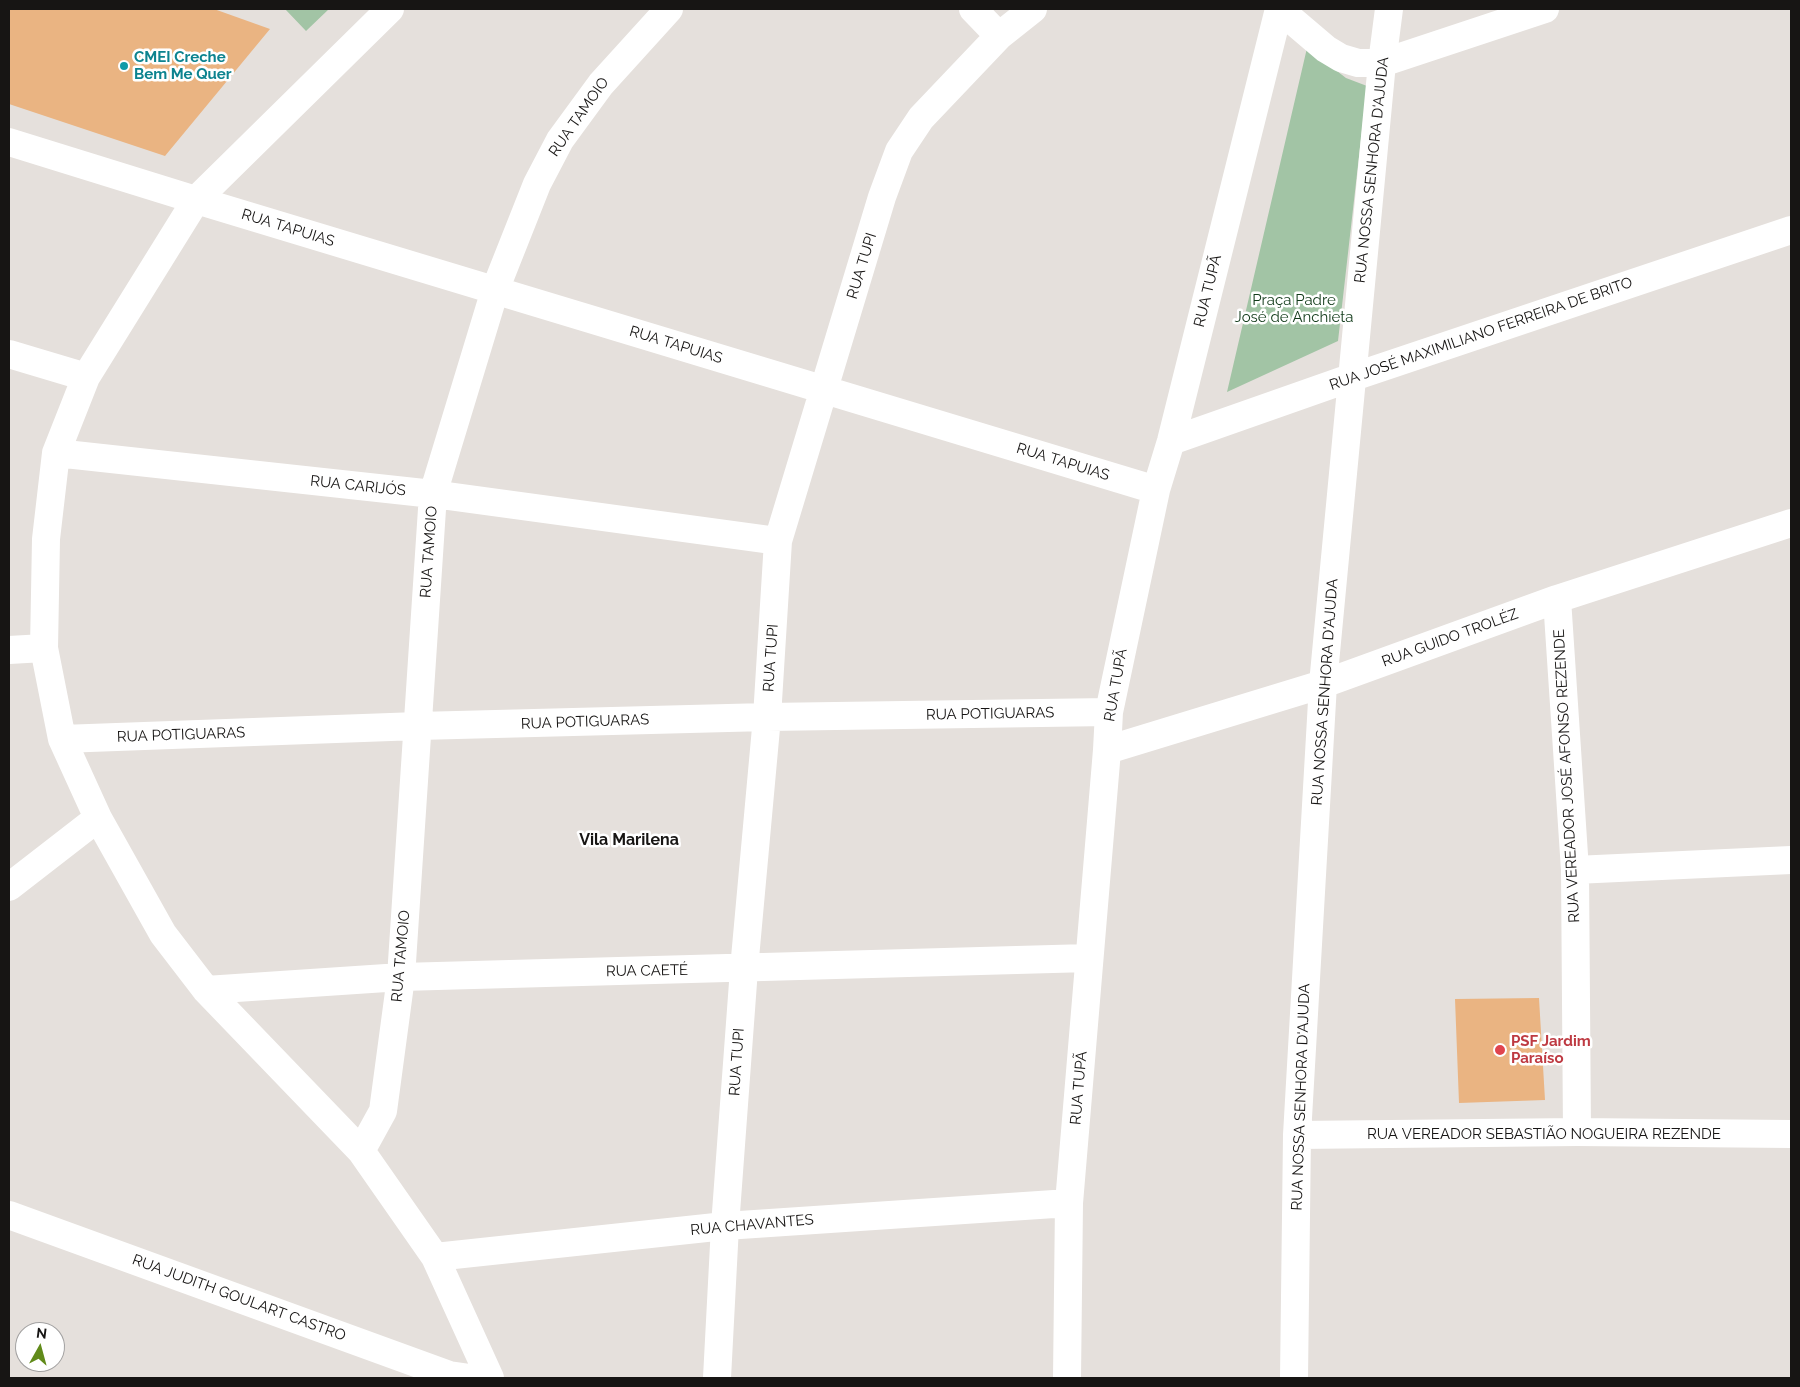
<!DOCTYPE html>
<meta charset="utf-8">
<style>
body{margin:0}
#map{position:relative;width:1800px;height:1387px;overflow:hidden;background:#e5e0dc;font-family:Raleway,sans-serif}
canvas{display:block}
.frame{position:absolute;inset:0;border:10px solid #171514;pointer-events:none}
.north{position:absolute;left:15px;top:1322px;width:50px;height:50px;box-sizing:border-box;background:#fff;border:1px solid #a2a1a1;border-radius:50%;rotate:7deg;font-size:14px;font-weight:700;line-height:20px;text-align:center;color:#171514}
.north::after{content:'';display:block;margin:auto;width:18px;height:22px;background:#618b1a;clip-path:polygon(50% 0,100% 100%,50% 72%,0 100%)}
</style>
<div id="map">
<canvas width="1800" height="1387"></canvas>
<div class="frame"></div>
<div class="north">N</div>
</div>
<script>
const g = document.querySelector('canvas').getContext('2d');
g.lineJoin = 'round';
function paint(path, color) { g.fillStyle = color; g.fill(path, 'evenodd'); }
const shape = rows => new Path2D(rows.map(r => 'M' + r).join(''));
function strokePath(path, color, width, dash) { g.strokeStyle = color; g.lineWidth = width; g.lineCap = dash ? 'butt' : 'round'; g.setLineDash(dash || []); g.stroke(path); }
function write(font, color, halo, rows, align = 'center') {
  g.font = font + ' Raleway,sans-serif'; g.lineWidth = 5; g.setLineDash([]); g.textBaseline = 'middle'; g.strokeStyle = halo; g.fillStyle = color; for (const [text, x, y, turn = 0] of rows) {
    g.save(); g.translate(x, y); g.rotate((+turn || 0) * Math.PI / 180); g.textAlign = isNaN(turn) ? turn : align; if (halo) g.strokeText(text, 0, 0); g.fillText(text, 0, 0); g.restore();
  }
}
paint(shape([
 [285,9,329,9,306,31],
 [1307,48,1346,78,1367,86,1338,341,1227,392]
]), '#a2c4a5');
paint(shape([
 [9,9,214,9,270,29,165,156,9,104],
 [1539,998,1545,1100,1459,1103,1455,999]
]), '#eab482');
strokePath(shape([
 [390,9,196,200,86,377,56,453,46,539,44,648,62,739,98,818,163,934,206,990,361,1151,435,1257,490,1378],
 [973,9,999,36],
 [1279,9,1326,49,1341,58,1358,63,1382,63,1545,9],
 [9,142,196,200,1156,490],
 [9,354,86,377],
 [1171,441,1353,377,1791,230],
 [56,453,433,494,778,541],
 [1557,599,1575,870,1577,1132],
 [9,650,44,648],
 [62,739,418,726,767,717,1109,712],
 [1107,750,1323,684,1557,599,1791,523],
 [1575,870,1791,860],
 [9,887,98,818],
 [206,990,401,977,1089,958],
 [1297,1135,1577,1132,1791,1134],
 [361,1151,383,1111,401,977,433,494,495,290,537,184,560,140,601,84,669,9],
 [9,1215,449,1375,470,1378],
 [435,1257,725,1226,1069,1203],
 [717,1378,725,1226,744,969,767,717,778,541,882,197,899,151,921,118,999,36,1033,9],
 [1067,1378,1069,1203,1107,750,1109,712,1156,490,1171,441,1279,9],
 [1294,1378,1297,1135,1323,684,1382,63,1389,9]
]), '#fff', 28);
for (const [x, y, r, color] of [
 [124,66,5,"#0f9aa8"],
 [1500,1050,6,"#e0444e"]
]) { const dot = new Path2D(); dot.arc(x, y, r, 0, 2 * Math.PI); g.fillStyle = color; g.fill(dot); strokePath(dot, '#fff', 2); }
write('bold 15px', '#0d838f', '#fff', [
 ["CMEI Creche",134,57],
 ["Bem Me Quer",134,74]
], 'left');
write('15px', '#171514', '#fff', [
 ["RUA TAMOIO",579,117,-55],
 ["RUA NOSSA SENHORA D'AJUDA",1372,170,-84],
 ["RUA TAPUIAS",288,228,17],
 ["RUA TUPI",862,266,-73],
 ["RUA TUPÃ",1208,291,-76],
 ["RUA JOSÉ MAXIMILIANO FERREIRA DE BRITO",1481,334,-19],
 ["RUA TAPUIAS",676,345,17],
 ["RUA TAPUIAS",1063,462,17],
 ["RUA CARIJÓS",358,486,6],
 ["RUA TAMOIO",429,552,-86],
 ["RUA GUIDO TROLÉZ",1450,638,-20],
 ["RUA TUPI",771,658,-86],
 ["RUA TUPÃ",1116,685,-80],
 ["RUA NOSSA SENHORA D'AJUDA",1325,692,-86],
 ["RUA POTIGUARAS",990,714,-1],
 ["RUA POTIGUARAS",585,722,-2],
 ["RUA POTIGUARAS",181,735,-2],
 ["RUA VEREADOR JOSÉ AFONSO REZENDE",1567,776,-93],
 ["RUA TAMOIO",401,956,-85],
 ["RUA CAETÉ",647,971,-1],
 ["RUA TUPI",737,1062,-86],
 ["RUA TUPÃ",1079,1088,-85],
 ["RUA NOSSA SENHORA D'AJUDA",1301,1097,-88],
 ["RUA VEREADOR SEBASTIÃO NOGUEIRA REZENDE",1544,1134],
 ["RUA CHAVANTES",752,1225,-5],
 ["RUA JUDITH GOULART CASTRO",239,1298,20]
]);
write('15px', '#113a19', '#fff', [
 ["Praça Padre",1294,300],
 ["José de Anchieta",1294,317]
]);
write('bold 15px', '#be3a42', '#fff', [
 ["PSF Jardim",1511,1041],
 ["Paraíso",1511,1058]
], 'left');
write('bold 16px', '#171514', '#fff', [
 ["Vila Marilena",629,840]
]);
</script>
